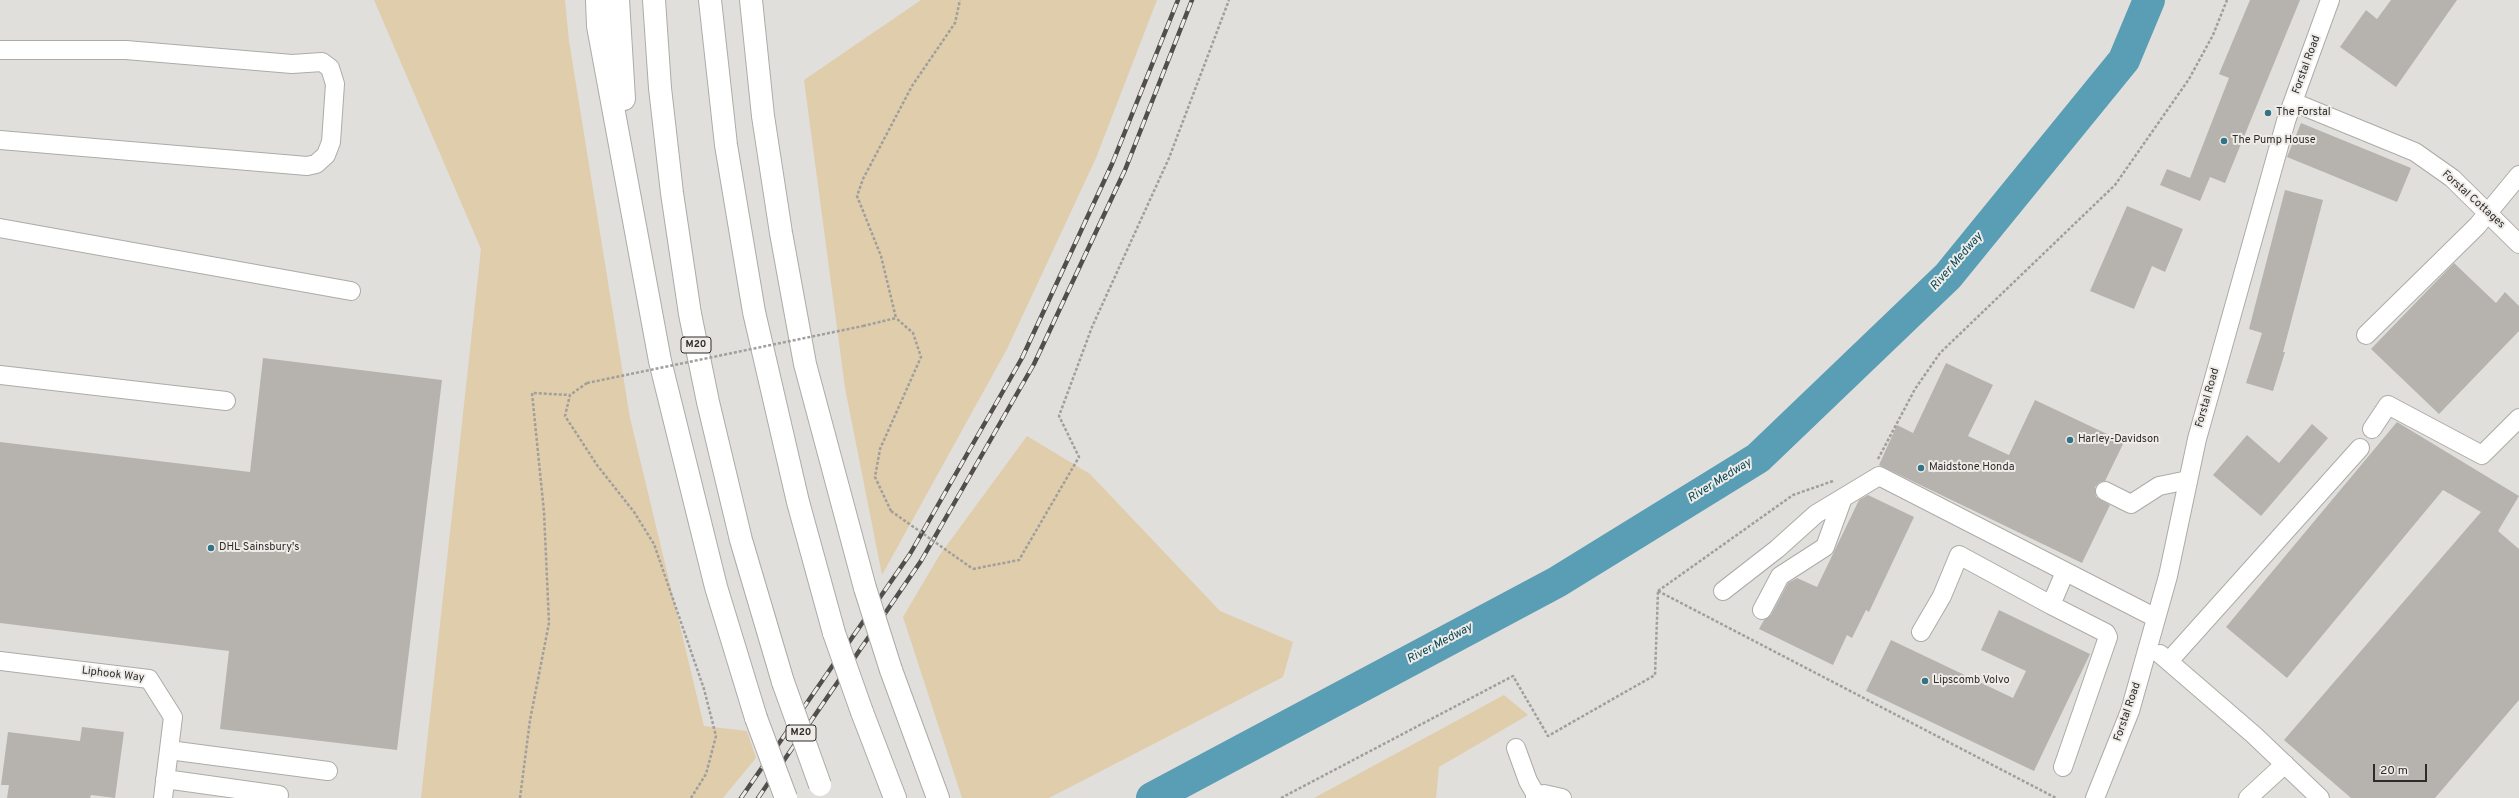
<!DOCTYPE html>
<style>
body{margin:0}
#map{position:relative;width:2519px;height:798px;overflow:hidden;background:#e1dfdb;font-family:Overpass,sans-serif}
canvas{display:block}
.scale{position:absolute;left:2373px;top:764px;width:54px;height:18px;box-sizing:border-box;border:2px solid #2d2c2b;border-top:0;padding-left:5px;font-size:12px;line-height:14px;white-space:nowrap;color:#2d2c2b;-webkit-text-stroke:3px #efece8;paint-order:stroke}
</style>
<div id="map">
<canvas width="2519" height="798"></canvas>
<div class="scale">20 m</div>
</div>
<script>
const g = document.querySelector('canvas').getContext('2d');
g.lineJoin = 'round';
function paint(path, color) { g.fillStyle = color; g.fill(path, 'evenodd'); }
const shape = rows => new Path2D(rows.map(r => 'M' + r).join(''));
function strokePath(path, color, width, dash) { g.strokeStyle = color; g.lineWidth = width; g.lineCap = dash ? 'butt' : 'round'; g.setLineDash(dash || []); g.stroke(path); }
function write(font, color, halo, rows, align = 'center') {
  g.font = font + ' Overpass,sans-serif'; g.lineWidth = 4; g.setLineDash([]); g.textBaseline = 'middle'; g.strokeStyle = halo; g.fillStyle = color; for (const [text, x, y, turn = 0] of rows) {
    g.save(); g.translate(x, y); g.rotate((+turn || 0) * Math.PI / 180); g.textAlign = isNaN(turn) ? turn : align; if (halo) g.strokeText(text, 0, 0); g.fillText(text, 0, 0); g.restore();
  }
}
paint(shape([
 [374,0,565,0,569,41,630,418,704,726,747,731,756,758,723,798,421,798,481,249],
 [921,0,1157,0,1096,158,1007,349,882,575,845,388,804,80],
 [1027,436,1090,474,1220,611,1293,642,1283,677,1049,798,962,798,903,617,939,556],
 [1504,695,1528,715,1439,767,1436,798,1314,798]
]), '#dfcdac');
strokePath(shape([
 [1152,798,1557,582,1758,458,1948,276,2124,60,2149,0]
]), '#599eb4', 32);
paint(shape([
 [2250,0,2300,0,2225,183,2210,177,2200,201,2160,185,2167,169,2190,178,2229,78,2219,74],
 [2391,0,2457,0,2396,87,2340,47,2366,10,2377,19],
 [2301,123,2411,168,2397,202,2287,157],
 [2285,190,2323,200,2283,352,2285,352,2273,391,2246,383,2262,333,2249,329],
 [2127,206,2183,229,2165,272,2152,266,2134,309,2090,291],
 [2454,263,2496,303,2505,292,2519,306,2519,331,2439,414,2371,349],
 [263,358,442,380,397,750,220,729,229,651,0,623,0,442,250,472],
 [1946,363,1993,385,1968,436,2009,455,2035,400,2124,442,2105,481,2100,482,2095,487,2096,497,2110,505,2082,563,1879,465,1897,425,1913,433],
 [2397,422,2519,496,2498,531,2519,549,2519,700,2435,798,2351,798,2284,740,2481,512,2443,490,2287,678,2226,627],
 [2312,424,2328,438,2261,516,2213,475,2247,435,2279,463],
 [1868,495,1914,517,1869,612,1866,610,1852,638,1847,635,1833,665,1759,629,1764,620,1771,615,1788,583,1797,578,1817,587,1859,500],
 [1999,610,2090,654,2034,771,1866,691,1891,640,2013,698,2026,671,1981,650],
 [82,727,124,732,115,798,91,795,90,798,7,798,9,785,1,785,8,732,80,741]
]), '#b6b3af');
const minor = shape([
 [0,50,126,50,292,64,322,62,330,68,335,84,331,142,326,155,316,164,307,166,0,140],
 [2293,102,2415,152,2452,178,2519,244],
 [0,228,351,291],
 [2366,335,2477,226,2519,175],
 [0,375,226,401],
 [2372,429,2388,405,2482,455,2519,418],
 [2105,491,2131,504,2159,486,2188,480],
 [1723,591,1777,549,1816,514,1879,476,2156,618],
 [2051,605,2106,633,2108,637,2063,767],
 [1762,610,1780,576,1825,547,1843,498],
 [1921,632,1942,596,1959,555,2051,605,2065,572],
 [2160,654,2254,735,2320,798],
 [0,661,149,679,173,717,163,798],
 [2169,661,2360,448],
 [1516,748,1528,781,1536,795],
 [169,750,328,771],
 [165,779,279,795],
 [1535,798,1544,794,1562,798],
 [2095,798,2130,711,2168,576,2197,439,2286,121,2330,0],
 [2248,798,2285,764]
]);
const highway = shape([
 [597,0,598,26,660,361,716,587,756,718],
 [618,0,624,99],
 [654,0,660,88,672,193,690,314,708,402,741,540,783,682],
 [710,0,726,145,754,312,798,502,834,633],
 [751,0,763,116,781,233,805,364,865,588],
 [891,670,938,798],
 [862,712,895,798]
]);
strokePath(minor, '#adaba7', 20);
strokePath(highway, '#adaba7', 24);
strokePath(shape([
 [863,326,896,318,881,256,857,196,863,179,912,86,955,23,960,0],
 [587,383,570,395,565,416,597,465,634,512,654,544,704,689,716,736,706,774,691,798],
 [1878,459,1915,389,1940,353,2115,185,2189,79,2213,35,2227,0],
 [891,511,875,477,880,449,921,357,913,333,896,318],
 [973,569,1019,560,1079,457,1059,416,1092,327,1169,158,1229,0],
 [1658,591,1793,495,1833,481],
 [1658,591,2056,798],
 [520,798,530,720,549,623,544,512,532,393,570,395],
 [1281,798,1513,676,1548,736,1655,675,1658,591]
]), '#a19f9c', 2.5, [3, 2]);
strokePath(minor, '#fff', 18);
strokePath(highway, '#fff', 22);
const rail = shape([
 [741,798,910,554,1022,358,1112,164,1178,0],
 [758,798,921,561,1034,364,1125,170,1192,0]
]);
strokePath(rail, '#504f4d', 4.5);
strokePath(rail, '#efece8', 3, [9]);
const highwayBridge = shape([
 [865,588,891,670],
 [834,633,862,712],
 [783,682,820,785],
 [756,718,786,798]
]);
strokePath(highwayBridge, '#adaba7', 24, []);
strokePath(shape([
 [587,383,863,326],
 [891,511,973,569]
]), '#a19f9c', 2.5, [3, 2]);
strokePath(highwayBridge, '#fff', 22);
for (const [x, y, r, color] of [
 [2268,113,4,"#327386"],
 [2224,141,4,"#327386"],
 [2070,440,4,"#327386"],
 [1921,468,4,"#327386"],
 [211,548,4,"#327386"],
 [1925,681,4,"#327386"]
]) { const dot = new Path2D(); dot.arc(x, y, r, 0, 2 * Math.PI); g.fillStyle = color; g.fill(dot); strokePath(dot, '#efece8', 1.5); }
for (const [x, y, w] of [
 [696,345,30],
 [801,733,30]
]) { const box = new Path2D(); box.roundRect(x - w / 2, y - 8, w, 16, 3); g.fillStyle = '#efece8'; g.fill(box); strokePath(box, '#2d2c2b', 1); }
write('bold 10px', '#2d2c2b', null, [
 ["M20",696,345],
 ["M20",801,733]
]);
write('11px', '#2d2c2b', '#efece8', [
 ["Forstal Road",2307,65,-70],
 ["Forstal Cottages",2473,200,42],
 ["Forstal Road",2208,398,-74],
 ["Liphook Way",113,675,7],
 ["Forstal Road",2128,712,-71]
]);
write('11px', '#2d2c2b', '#efece8', [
 ["The Forstal",2276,113],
 ["The Pump House",2232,141],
 ["Harley-Davidson",2078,440],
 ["Maidstone Honda",1929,468],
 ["DHL Sainsbury's",219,548],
 ["Lipscomb Volvo",1933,681]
], 'left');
write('italic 12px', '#084757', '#efece8', [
 ["River Medway",1957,262,-49],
 ["River Medway",1720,481,-32],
 ["River Medway",1440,644,-28]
]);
</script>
